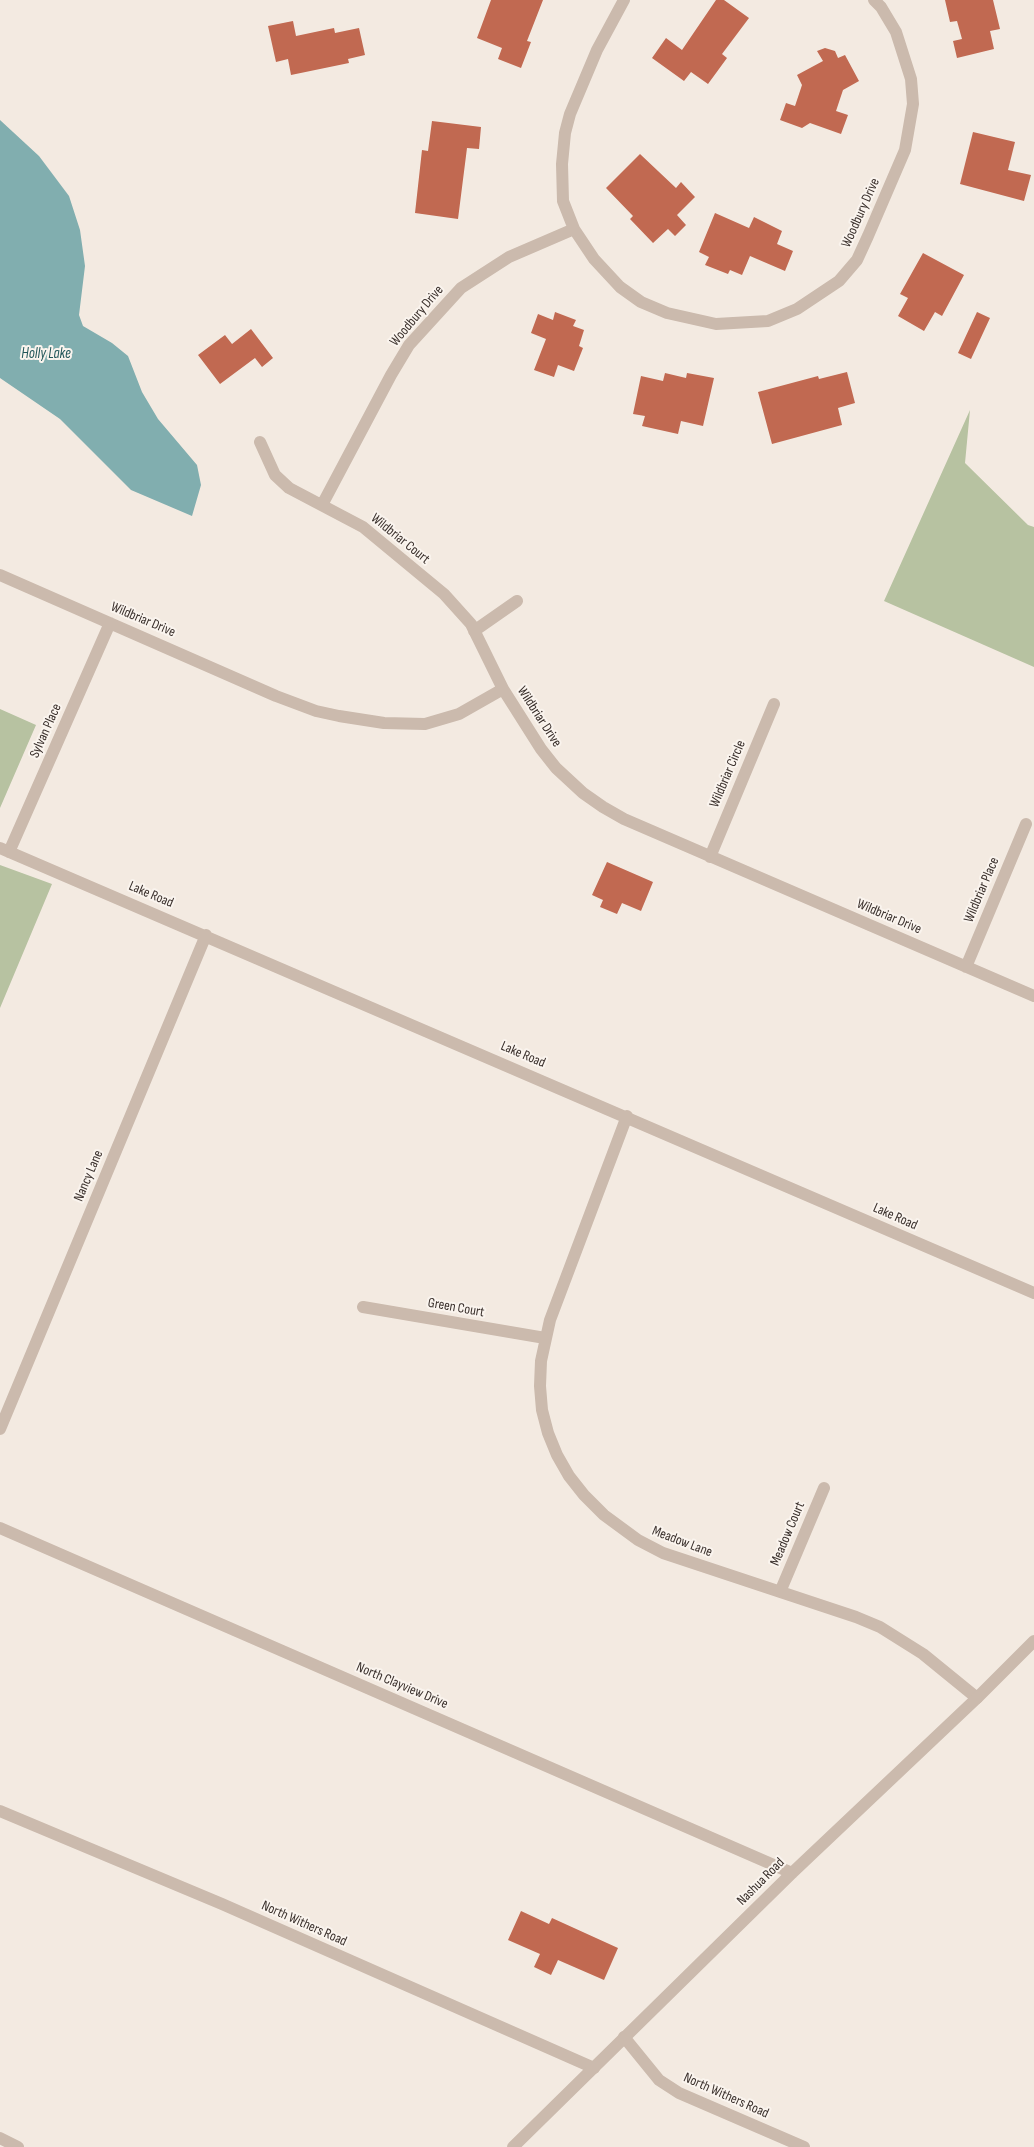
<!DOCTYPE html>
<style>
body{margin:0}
canvas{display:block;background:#f3eae1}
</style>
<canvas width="1034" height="2147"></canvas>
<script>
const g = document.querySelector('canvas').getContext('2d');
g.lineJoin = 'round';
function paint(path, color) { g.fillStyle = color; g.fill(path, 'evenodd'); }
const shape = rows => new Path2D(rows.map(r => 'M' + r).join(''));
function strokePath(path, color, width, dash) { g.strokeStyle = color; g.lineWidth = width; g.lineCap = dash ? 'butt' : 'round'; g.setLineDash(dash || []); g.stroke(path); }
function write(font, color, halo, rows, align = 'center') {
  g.font = font + ' "Sofia Sans Condensed",sans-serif'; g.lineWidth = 4; g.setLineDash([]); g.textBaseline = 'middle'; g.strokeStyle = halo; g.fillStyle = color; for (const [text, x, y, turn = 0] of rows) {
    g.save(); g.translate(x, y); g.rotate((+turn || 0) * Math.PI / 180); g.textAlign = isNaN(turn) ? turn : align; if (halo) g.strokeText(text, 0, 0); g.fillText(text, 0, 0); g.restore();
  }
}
paint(shape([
 [970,410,965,463,1028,525,1034,527,1034,667,884,601],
 [0,709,36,725,0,808],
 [0,865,52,884,0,1008]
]), '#b7c2a1');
paint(shape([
 [0,120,39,156,69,196,80,230,85,266,79,315,83,326,112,343,128,356,142,392,158,419,197,465,201,485,192,516,131,490,60,419,0,378]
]), '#81aeaf');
paint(shape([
 [491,0,543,0,527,41,531,42,521,68,498,59,502,48,477,38],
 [716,0,724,0,749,18,722,54,727,58,708,84,691,72,684,81,652,58,666,38,682,50],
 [945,0,993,0,1000,29,990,31,994,49,957,58,953,41,962,39,957,21,950,22],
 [293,21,296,36,334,28,335,33,359,28,365,55,348,59,349,63,291,75,288,59,276,62,268,26],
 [825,48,835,51,838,58,845,55,859,81,843,90,836,111,848,115,841,134,810,123,802,128,780,120,786,103,795,106,802,85,797,75,823,61,817,51],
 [432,121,481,127,479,149,467,148,458,219,415,213,422,150,428,151],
 [973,132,1015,142,1008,170,1031,175,1024,201,960,184],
 [640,154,676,188,681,182,695,197,677,215,686,225,675,236,668,229,653,243,630,219,633,216,606,188],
 [715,213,749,228,754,217,782,231,777,244,793,251,785,271,750,256,742,275,730,270,728,274,705,265,709,257,699,252],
 [923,253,964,275,942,316,935,312,924,331,898,316,908,298,900,294],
 [555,312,576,320,573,326,584,330,579,346,583,348,574,371,558,365,554,377,534,370,546,339,531,333,538,314,553,320],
 [977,312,990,318,971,359,958,353],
 [251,329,273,358,262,367,255,358,220,384,198,355,225,335,232,344],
 [847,372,855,403,838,408,842,425,772,444,758,392,818,376,819,379],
 [665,373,686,378,687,373,714,378,703,426,681,421,678,434,642,426,645,416,633,414,641,376,663,381],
 [607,862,653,882,641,911,622,903,617,914,600,907,603,900,592,895],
 [521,1911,549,1924,552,1918,618,1948,604,1980,558,1960,551,1975,534,1967,540,1954,508,1940]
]), '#c16951');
strokePath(shape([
 [624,0,597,50,570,114,565,133,562,164,563,201,574,229,594,259,620,287,641,302,667,313,716,324,768,321,797,309,839,281,857,260,868,236,905,150,913,104,911,79,896,32,881,7,874,0],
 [260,442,275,475,289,488,363,527,444,594,471,624,503,689,541,749,556,768,583,793,603,807,624,819,1034,996],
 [322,505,391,375,409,345,461,288,509,257,574,229],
 [0,575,276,696,316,711,339,716,384,723,425,724,459,714,503,689],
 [474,631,517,601],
 [0,848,1034,1293],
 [9,852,110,623],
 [710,857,774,704],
 [966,967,1026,824],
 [627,1116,550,1320,541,1361,540,1386,542,1410,548,1433,557,1455,569,1476,584,1495,604,1515,638,1540,663,1553,856,1617,880,1627,923,1654,977,1698],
 [363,1307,545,1338],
 [0,1429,206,935],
 [780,1592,824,1488],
 [0,1811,222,1904,594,2068],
 [624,2037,659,2080,679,2093,804,2147],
 [0,2138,18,2147]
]), '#cbbaad', 12);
strokePath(shape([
 [0,1528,792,1873],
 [513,2147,792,1873,977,1698,1034,1641]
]), '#cbbaad', 12);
write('14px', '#392f2b', '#faf4ee', [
 ["Woodbury Drive",861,213,-66],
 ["Woodbury Drive",417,316,-50],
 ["Wildbriar Court",400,539,39],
 ["Wildbriar Drive",143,620,23],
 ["Wildbriar Drive",539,717,57],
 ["Sylvan Place",46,731,-66],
 ["Wildbriar Circle",728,774,-67],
 ["Wildbriar Place",982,890,-67],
 ["Lake Road",151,895,23],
 ["Wildbriar Drive",889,917,23],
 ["Lake Road",523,1055,23],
 ["Nancy Lane",89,1176,-67],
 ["Lake Road",895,1217,24],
 ["Green Court",456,1308,10],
 ["Meadow Court",788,1534,-67],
 ["Meadow Lane",682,1542,21],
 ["North Clayview Drive",402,1686,23],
 ["Nashua Road",761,1882,-45],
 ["North Withers Road",304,1924,24],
 ["North Withers Road",726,2096,24]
]);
write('italic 15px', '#22575a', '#faf4ee', [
 ["Holly Lake",46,354]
]);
</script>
